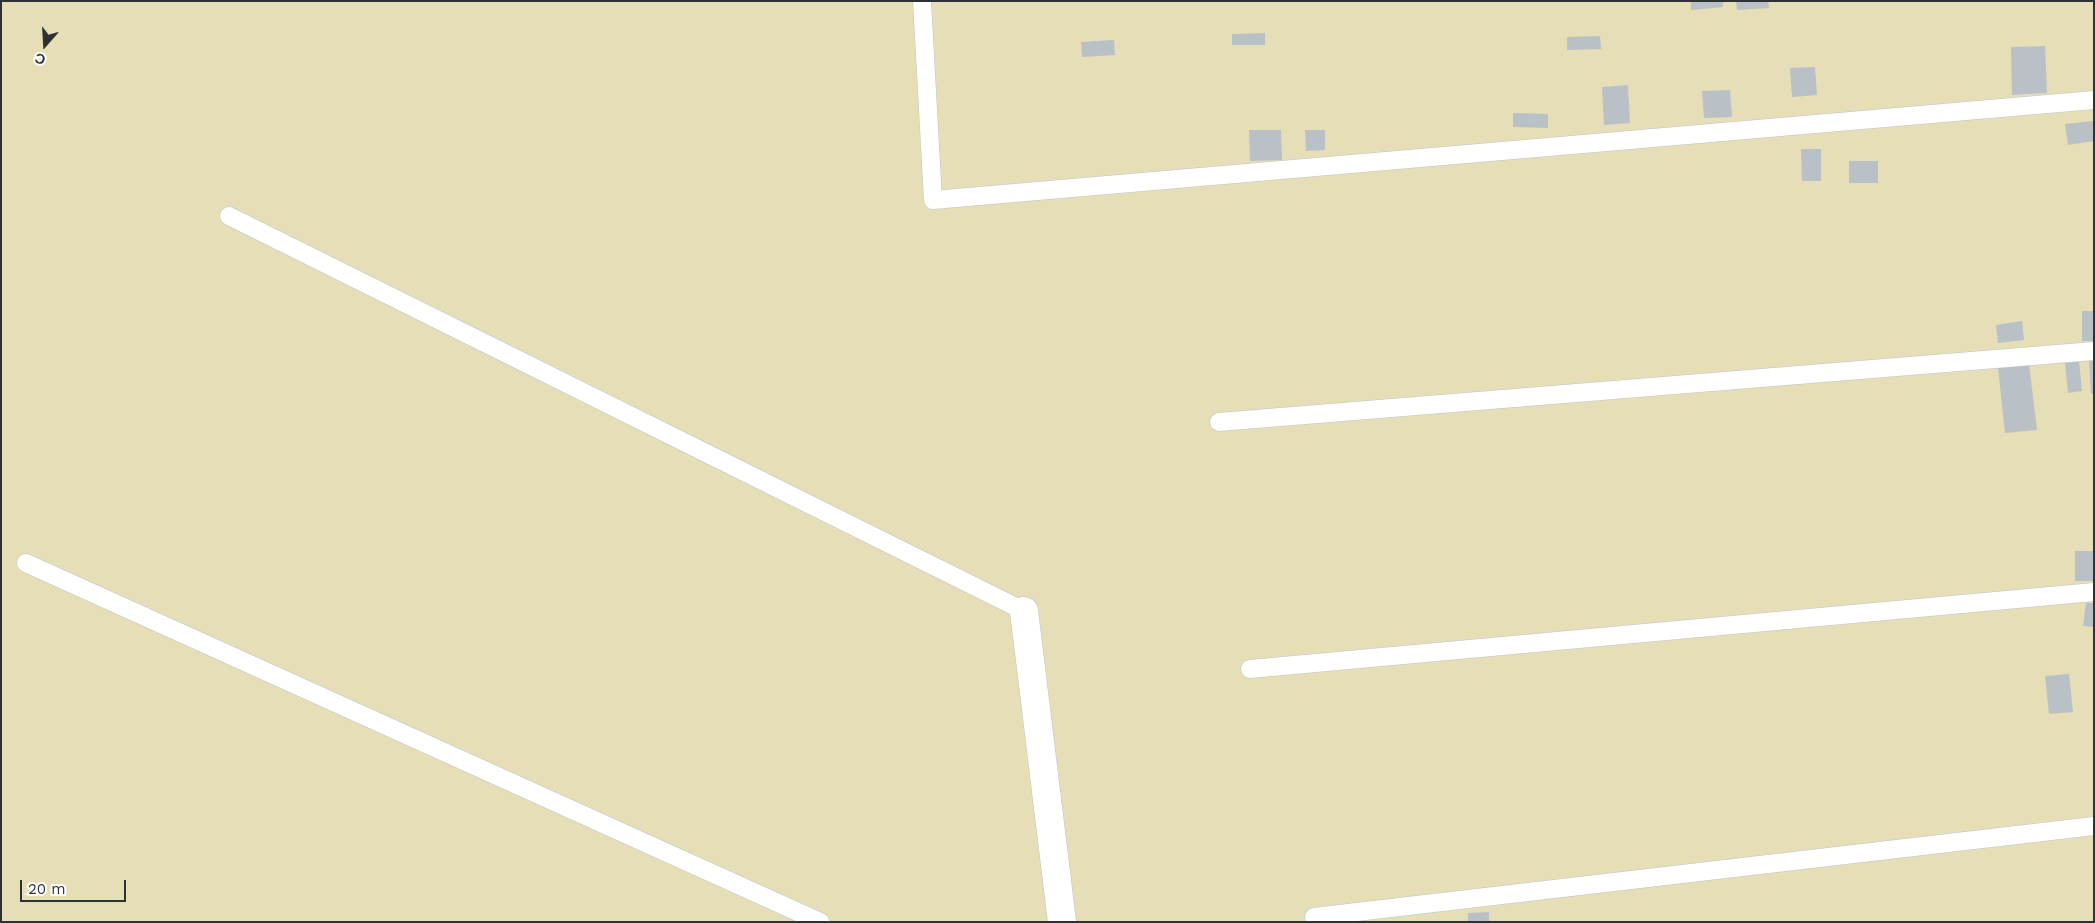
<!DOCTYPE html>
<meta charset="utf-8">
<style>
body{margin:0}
#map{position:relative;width:2095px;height:923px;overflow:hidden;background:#f9fcfe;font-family:"Work Sans",sans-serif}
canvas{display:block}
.frame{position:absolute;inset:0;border:2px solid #2f3234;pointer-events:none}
.north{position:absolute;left:20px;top:20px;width:50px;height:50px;-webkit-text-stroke:4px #fff;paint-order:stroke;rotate:199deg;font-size:14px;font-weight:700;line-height:20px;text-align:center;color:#2f3234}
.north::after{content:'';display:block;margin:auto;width:18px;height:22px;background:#2f3234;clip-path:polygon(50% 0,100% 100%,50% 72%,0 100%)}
.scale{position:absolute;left:20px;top:880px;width:106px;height:22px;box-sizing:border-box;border:2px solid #2f3234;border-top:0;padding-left:6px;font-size:15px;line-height:18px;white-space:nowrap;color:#2f3234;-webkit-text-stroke:4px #fff;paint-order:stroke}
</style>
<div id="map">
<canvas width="2095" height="923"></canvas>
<div class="frame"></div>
<div class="north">С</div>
<div class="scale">20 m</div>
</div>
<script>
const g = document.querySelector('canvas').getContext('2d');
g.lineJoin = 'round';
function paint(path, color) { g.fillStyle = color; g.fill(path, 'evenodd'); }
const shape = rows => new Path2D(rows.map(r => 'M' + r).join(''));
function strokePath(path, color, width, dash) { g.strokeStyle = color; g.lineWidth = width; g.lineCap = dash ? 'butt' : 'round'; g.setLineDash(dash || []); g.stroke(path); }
paint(shape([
 [1,1,2094,1,2094,922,1,922]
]), '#e5deb6');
paint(shape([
 [1691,1,1723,1,1723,7,1691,10],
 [1736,1,1768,1,1769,8,1737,10],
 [1265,33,1265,45,1232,45,1232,34],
 [1600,36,1601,49,1567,50,1567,37],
 [1114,40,1115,55,1082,57,1081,42],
 [2045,46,2047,93,2012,95,2011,47],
 [1815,67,1817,95,1792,97,1790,68],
 [1628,85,1630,123,1604,125,1602,87],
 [1730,90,1732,117,1704,118,1702,91],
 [1513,113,1548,114,1548,128,1513,127],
 [2093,121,2094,141,2068,145,2065,124],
 [1249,130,1281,130,1282,160,1250,161],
 [1305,130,1325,130,1325,150,1306,151],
 [1801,149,1821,149,1821,181,1802,181],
 [1849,161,1878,161,1878,183,1849,183],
 [2082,311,2094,311,2094,341,2082,341],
 [2022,321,2024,340,1998,343,1996,325],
 [2079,361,2082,391,2068,393,2065,363],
 [2089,361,2094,361,2094,394,2091,394],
 [2029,364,2037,430,2005,433,1998,368],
 [2075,551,2094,551,2094,581,2075,581],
 [2086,603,2094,603,2094,627,2083,626],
 [2069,674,2073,712,2049,714,2045,676],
 [1489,912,1489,922,1468,922,1468,913]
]), '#b9c1c6');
const lane = shape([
 [922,1,933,200,2094,100],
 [229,216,1024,611],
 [1219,422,2094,351],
 [26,563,820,922],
 [1250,669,2094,592],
 [1314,917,2094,826]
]);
const street = shape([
 [1024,611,1062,922]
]);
strokePath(lane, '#bdc5ca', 19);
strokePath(street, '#bdc5ca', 29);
strokePath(lane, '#fff', 18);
strokePath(street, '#fff', 28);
</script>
